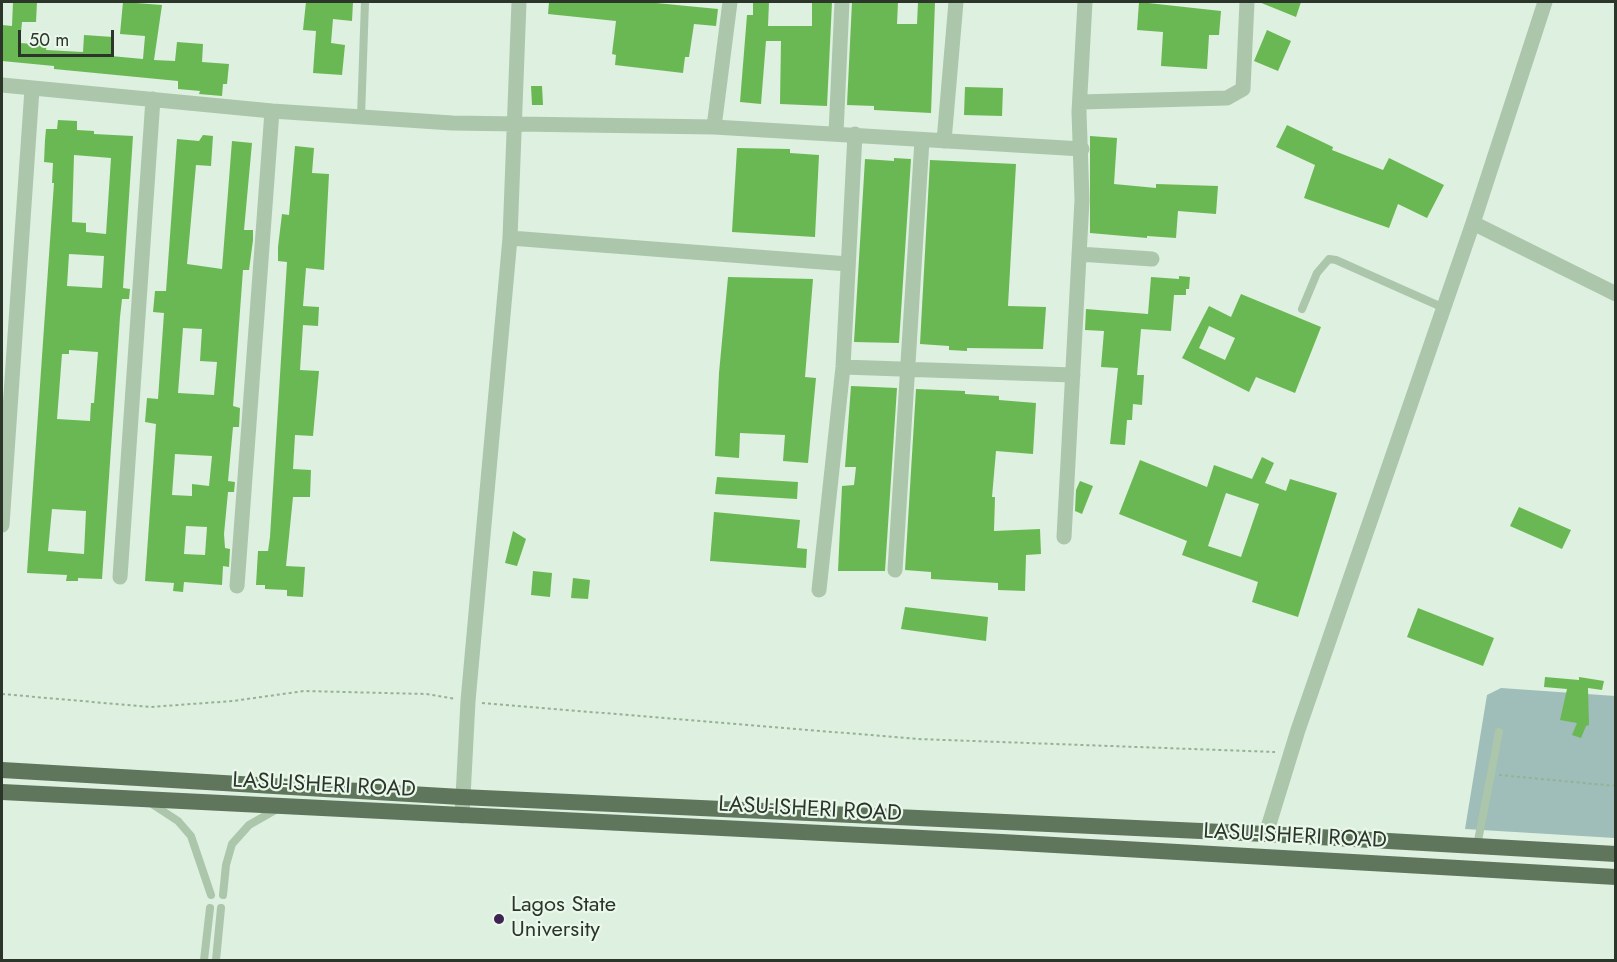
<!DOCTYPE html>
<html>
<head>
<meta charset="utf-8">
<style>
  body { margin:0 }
  #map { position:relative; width:1617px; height:962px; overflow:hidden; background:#def0df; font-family:Jost,sans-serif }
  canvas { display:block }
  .frame { position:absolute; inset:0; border:3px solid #2b3529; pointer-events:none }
  .scale { position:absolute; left:18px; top:30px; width:96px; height:27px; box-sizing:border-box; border:3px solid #2b3529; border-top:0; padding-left:8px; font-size:18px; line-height:21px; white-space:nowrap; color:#2b3529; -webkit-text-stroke:4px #eaf8eb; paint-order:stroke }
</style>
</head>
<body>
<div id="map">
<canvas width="1617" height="962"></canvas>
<div class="frame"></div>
<div class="scale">50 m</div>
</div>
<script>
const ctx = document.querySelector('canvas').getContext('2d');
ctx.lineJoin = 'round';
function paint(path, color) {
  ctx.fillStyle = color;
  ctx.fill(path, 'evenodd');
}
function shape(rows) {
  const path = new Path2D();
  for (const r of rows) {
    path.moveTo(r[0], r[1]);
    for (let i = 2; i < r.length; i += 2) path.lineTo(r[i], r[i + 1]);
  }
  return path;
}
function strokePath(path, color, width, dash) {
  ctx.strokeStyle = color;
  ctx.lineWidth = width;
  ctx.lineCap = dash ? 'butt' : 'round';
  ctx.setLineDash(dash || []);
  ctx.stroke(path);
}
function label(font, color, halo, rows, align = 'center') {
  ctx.font = font + ' Jost,sans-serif';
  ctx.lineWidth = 4.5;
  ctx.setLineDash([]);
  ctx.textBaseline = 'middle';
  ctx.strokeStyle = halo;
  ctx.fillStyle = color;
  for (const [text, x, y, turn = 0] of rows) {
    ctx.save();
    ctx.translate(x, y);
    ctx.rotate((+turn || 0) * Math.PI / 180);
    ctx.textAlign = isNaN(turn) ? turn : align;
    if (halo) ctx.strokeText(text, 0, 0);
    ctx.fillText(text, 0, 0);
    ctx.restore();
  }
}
paint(shape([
  [1501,688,1615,696,1615,838,1465,829,1487,695]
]), '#9fbdb9');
paint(shape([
  [13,2,37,2,36,22,22,22,20,43,47,45,46,50,83,52,84,35,113,37,111,56,143,59,145,36,120,34,123,2,162,5,154,60,175,61,177,42,203,44,202,62,229,64,227,84,223,84,222,96,199,94,200,91,178,89,178,81,54,69,54,66,2,61,2,25,12,26],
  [306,2,353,2,352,21,333,19,331,43,345,45,342,75,313,73,316,31,303,30],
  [549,2,646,2,718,9,716,26,694,24,689,57,685,57,683,73,615,65,616,55,612,54,616,21,548,14],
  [753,2,769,2,768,26,812,26,812,2,832,2,827,106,780,104,781,41,766,41,761,104,740,102,747,15,753,15],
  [852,2,898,2,897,24,917,24,918,2,935,2,931,113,874,110,874,106,847,105],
  [1139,2,1221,11,1219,35,1209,35,1207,69,1161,66,1163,32,1137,30],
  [1259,2,1301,2,1296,17],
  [1267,30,1291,41,1278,71,1254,61],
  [531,86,542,86,543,105,532,105],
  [965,87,1003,88,1002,116,964,115],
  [58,120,77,121,77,130,94,131,94,134,133,136,123,288,130,289,129,299,122,299,120,317,102,579,78,578,78,581,66,581,67,575,27,573,54,183,52,183,53,163,44,162,45,140,46,129,57,129],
  [74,155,111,158,106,234,86,232,86,223,72,222],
  [69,254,104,256,102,288,67,286],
  [69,350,98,352,94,403,91,403,90,421,57,419,62,354,69,354],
  [52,509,86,511,84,554,48,551],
  [1287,125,1333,147,1332,150,1383,170,1389,158,1444,185,1427,218,1398,204,1389,228,1304,198,1315,165,1276,147],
  [203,135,213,136,211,166,196,165,187,264,222,269,232,141,252,143,244,230,253,230,253,240,249,270,243,270,233,406,240,408,239,427,233,427,228,481,235,482,234,492,228,492,224,534,225,548,230,549,229,567,223,566,222,585,184,582,183,592,173,591,174,583,145,581,156,424,145,422,147,398,158,399,164,313,153,312,155,291,166,291,177,139,199,141],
  [183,328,202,329,200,361,217,362,214,395,178,393],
  [175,454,212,456,209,486,192,484,192,496,172,495],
  [186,526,207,527,205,555,184,554],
  [1090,136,1117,138,1114,184,1156,188,1156,184,1218,186,1216,214,1178,211,1176,238,1147,236,1147,238,1090,233],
  [295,146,314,148,312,173,329,174,324,270,306,268,303,306,319,307,318,326,303,325,300,370,319,371,313,436,295,435,293,469,311,470,310,497,293,497,286,566,305,567,303,597,287,596,287,590,265,589,265,585,256,585,258,551,268,551,270,537,287,262,278,261,278,247,282,214,289,215],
  [737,148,790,149,790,153,819,155,815,237,732,232],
  [894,158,911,159,899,343,854,342,865,159,894,161],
  [930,160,1016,164,1008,306,1046,307,1043,349,967,348,967,351,949,350,949,346,920,344],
  [1179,276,1190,277,1189,289,1186,289,1186,295,1174,295,1171,331,1141,329,1137,375,1144,375,1142,405,1133,404,1132,420,1127,420,1125,445,1110,444,1118,368,1101,367,1104,331,1085,330,1086,309,1148,314,1151,277,1179,279],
  [728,277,813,279,805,377,816,378,808,463,783,461,785,435,740,433,739,458,715,456,719,373],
  [1241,294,1321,327,1295,393,1256,377,1249,392,1182,358,1209,306,1231,317],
  [1209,326,1235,338,1225,360,1199,348],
  [851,386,897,388,885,571,838,571,842,486,854,485,856,467,845,467],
  [916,389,965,391,965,394,999,396,999,400,1036,403,1033,454,996,451,992,497,995,497,994,531,1040,529,1041,554,1026,555,1025,591,998,590,998,583,931,579,931,572,905,570],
  [1262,457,1274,463,1265,483,1286,491,1290,479,1337,493,1298,617,1252,602,1258,582,1182,555,1187,541,1119,514,1140,460,1207,487,1214,465,1252,479],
  [1226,493,1259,504,1241,557,1208,546],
  [717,477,798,482,797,499,715,494],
  [1080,481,1093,486,1082,514,1075,511,1076,490],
  [1519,507,1571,530,1562,549,1510,526],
  [714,512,800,520,797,548,807,549,806,568,710,561],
  [513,531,526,539,517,566,505,563],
  [533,571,552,573,550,597,531,595],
  [573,578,590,580,588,599,571,598],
  [905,607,988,617,986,641,901,629],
  [1418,608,1494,638,1483,666,1407,637],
  [1545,677,1579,680,1579,677,1604,681,1602,690,1588,688,1589,725,1586,726,1581,738,1572,735,1577,723,1560,720,1567,689,1544,687]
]), '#6ab853');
strokePath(shape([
  [2,694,150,707,233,701,304,691,426,694,456,699],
  [482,703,918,739,1275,752],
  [1499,775,1616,786]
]), '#96b295', 2, [3, 3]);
strokePath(shape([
  [361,117,365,2],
  [1302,309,1317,273,1329,259,1336,260,1444,308],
  [152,804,178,821,191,836,211,895],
  [1477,846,1499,732],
  [223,895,226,865,232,844,249,825,277,809],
  [204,960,210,908],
  [216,960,221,908]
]), '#abc6ab', 8);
strokePath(shape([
  [2,85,272,111,452,123,714,127,1082,149],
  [1080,102,1227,98,1243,89,1247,2],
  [714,127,730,2],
  [836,133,842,2],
  [944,141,956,2],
  [1473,223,1616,294],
  [510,238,848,264],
  [1079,254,1152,259],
  [843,367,1073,375],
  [2,525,32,89],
  [1064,537,1082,200,1079,112,1085,2],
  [895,570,922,140],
  [120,577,153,99],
  [237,586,272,111],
  [819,590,843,367,855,134],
  [462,816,468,701,510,238,519,2],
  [1266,834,1298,730,1473,223,1545,2]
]), '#abc6ab', 15);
strokePath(shape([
  [2,770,461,797,1266,834,1616,854],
  [2,792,1002,842,1616,877]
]), '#5f755c', 16);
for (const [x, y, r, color] of [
  [499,919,6,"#3f2352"]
]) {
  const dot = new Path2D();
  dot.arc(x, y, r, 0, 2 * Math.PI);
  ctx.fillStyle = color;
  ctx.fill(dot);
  strokePath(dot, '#eaf8eb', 2);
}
label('22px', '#2b3529', '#eaf8eb', [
  ["LASU-ISHERI ROAD",324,786,3],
  ["LASU-ISHERI ROAD",810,810,3],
  ["LASU-ISHERI ROAD",1295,837,3]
]);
label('22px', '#2b3529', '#eaf8eb', [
  ["Lagos State",511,906],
  ["University",511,931]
], 'left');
</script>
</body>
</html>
